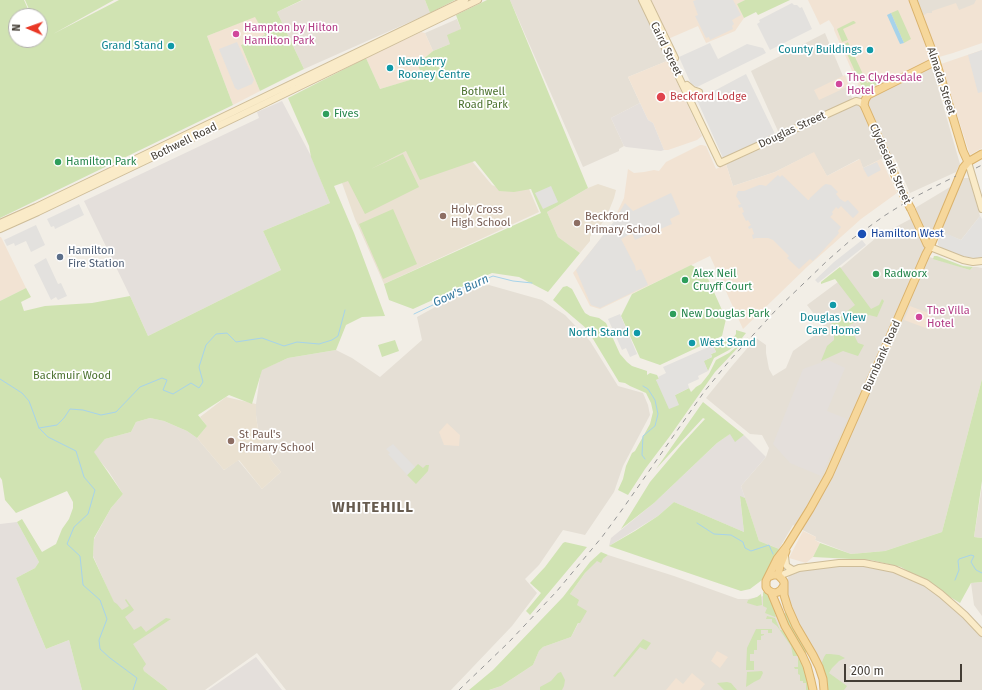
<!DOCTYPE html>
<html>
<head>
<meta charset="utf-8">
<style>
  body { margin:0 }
  #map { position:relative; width:982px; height:690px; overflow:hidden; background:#f2eee6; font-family:"Fira Sans",sans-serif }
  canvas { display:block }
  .north { position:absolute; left:8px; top:8px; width:40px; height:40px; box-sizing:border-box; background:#fff; border:1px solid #b4b2af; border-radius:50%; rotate:272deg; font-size:11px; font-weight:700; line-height:16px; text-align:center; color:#443e36 }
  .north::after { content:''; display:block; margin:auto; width:14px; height:18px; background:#e93826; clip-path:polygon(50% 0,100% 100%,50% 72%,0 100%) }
  .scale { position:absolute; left:844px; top:664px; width:118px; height:18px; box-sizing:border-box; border:2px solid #443e36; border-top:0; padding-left:5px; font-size:12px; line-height:14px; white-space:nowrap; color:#443e36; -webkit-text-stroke:3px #fff; paint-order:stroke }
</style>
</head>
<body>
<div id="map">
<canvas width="982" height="690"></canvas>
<div class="north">N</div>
<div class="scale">200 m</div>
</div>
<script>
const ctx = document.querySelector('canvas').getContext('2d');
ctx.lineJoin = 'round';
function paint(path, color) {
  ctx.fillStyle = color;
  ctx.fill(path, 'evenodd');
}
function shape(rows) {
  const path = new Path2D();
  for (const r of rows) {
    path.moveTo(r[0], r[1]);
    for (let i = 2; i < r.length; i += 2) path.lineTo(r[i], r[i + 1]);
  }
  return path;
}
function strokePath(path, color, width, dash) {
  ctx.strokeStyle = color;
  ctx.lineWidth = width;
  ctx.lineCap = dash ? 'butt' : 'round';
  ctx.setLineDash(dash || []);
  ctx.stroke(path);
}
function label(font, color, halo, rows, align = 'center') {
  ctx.font = font + ' "Fira Sans",sans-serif';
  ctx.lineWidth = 3.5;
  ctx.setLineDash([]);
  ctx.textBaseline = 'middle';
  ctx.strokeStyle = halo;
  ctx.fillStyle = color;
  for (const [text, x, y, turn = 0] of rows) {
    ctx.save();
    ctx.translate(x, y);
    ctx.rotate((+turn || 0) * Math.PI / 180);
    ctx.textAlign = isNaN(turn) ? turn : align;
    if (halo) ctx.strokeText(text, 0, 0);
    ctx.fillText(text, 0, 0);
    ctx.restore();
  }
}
paint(shape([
  [303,0,425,0,430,13,304,69,277,12],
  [510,0,639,0,667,61,628,77,640,103,611,118,624,146,619,149,619,151,583,167],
  [917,0,982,0,940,56],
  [457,19,461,29,450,44,433,51,425,33],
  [825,33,855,105,932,67,960,164,956,172,910,193,894,156,881,159,863,168,859,159,827,176,813,153,775,172,733,186,726,164,782,140,751,71],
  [963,178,969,178,980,216,961,240,933,229,923,255,970,270,973,267,977,267,982,268,982,379,942,532,885,551,851,554,815,540,816,537,793,525,779,549,759,541,741,486,766,457,769,448,762,435,750,434,706,398,732,366,756,338,766,345,766,353,769,369,773,376,786,368,793,351,825,328,807,305,842,279,837,271,877,237,918,215,915,208,950,187,958,190],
  [489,285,542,300,565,315,590,341,618,386,643,393,648,405,650,415,623,466,614,492,585,535,563,530,539,565,525,579,537,593,512,626,451,690,286,690,257,653,205,690,168,690,165,687,144,671,114,603,93,556,94,539,111,508,123,494,109,472,93,452,105,439,131,432,136,422,150,418,164,421,187,431,197,438,224,470,238,460,262,489,281,472,271,460,264,444,258,430,256,415,256,404,261,370,288,358,336,350,352,358,380,377,422,340,417,317,470,288],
  [982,486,982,538,974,537],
  [608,555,674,576,738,599,748,599,769,595,797,650,811,690,489,690,501,686,533,665,539,651,543,647,571,637,579,622,577,605,570,594,585,573,597,560,603,559],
  [824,564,880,566,926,583,982,633,982,690,824,690,816,658,791,617,784,591,787,579,791,574,799,568],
  [982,582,982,616,974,605,971,583]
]), '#e5dfd5');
paint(shape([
  [651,0,745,0,737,4,744,18,735,31,706,43,698,26,668,39],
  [808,0,909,0,930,56,930,61,928,63,866,92,863,92,860,89,841,46,834,30,834,28,829,20,820,25],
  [976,0,982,0,982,43,953,53,939,57,937,56,924,17,924,15,927,13,932,13,932,11,956,3,959,10,974,4],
  [255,16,265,35,241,45,260,91,233,105,207,36],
  [421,32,425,33,433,51,417,64,424,76,380,89,366,58],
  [982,50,982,148,970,155,941,64],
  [667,61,702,136,697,140,668,150,664,150,653,123,648,120,628,77],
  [845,75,849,86,819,100,814,90],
  [700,145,702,145,706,146,716,169,726,164,733,186,775,172,814,152,827,176,860,159,863,168,881,159,897,193,861,219,832,245,808,266,743,329,710,256,600,309,590,306,573,273,615,221,614,219,624,198,628,169,634,173,644,172,654,170,659,171,666,162],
  [0,237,1,237,26,288,0,301],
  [910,306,931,314,931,330,904,320],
  [447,423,460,435,459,446,444,445,439,432],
  [803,531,816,537,815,540,820,543,813,557,806,563,789,558],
  [717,651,728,657,720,668,711,661],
  [692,673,705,684,700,690,666,690,676,678,683,684]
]), '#f2e3d3');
paint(shape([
  [282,101,311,156,330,203,263,231,281,270,148,336,130,296,84,201,259,118,257,112],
  [640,103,648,120,653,123,664,150,661,151,626,147,624,146,611,118],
  [828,360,845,368,827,411,847,419,821,476,790,463,773,444,803,369],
  [731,433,735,441,744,435,766,457,741,486,745,498,740,497,744,532,674,502,658,516,609,546,611,538,654,503,717,443],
  [17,522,39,562,35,568,16,578,46,649,69,640,82,690,0,690,0,524],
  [256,657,282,690,208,690]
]), '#e4dfdb');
paint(shape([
  [406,151,471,160,492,185,502,189,529,189,539,212,384,284,355,219,342,183],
  [598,184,616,190,614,198,606,218,599,227,595,232,593,231,590,237,590,241,580,253,558,237,547,212,588,188],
  [226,397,256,404,256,415,258,430,264,444,271,460,281,472,262,489,239,460,224,470,197,438,207,426,200,417]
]), '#eae1d1');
paint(shape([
  [0,0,24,0,31,16,16,16,16,40,40,40,40,37,42,39,40,35,40,16,32,16,25,0,114,0,53,34,119,0,302,0,277,12,304,69,260,91,241,45,265,35,255,17,207,36,233,105,0,218],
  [425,0,455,0,430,13],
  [487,0,510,0,588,188,547,212,558,237,580,253,548,292,519,277,492,273,413,309,389,300,384,284,541,213,531,189,514,192,499,191,475,161,420,180,406,151,371,169,403,154,419,187,365,214,348,181,334,186,354,233,385,316,362,317,346,325,336,350,288,358,262,370,252,404,229,395,198,415,207,426,197,438,187,431,164,421,150,418,136,422,131,432,105,439,94,452,123,494,111,508,94,538,93,557,114,602,117,604,122,610,129,606,125,600,126,599,134,610,125,617,134,630,141,626,146,632,166,618,171,619,133,644,146,664,143,668,144,671,165,687,168,690,82,690,69,640,46,649,16,578,35,568,39,562,17,522,22,519,42,552,56,544,62,529,69,519,73,508,73,502,67,491,16,513,5,500,2,480,0,477,0,301,26,288,31,297,21,302,24,311,45,306,92,303,130,296,148,336,281,270,263,231,330,203,311,157,309,146,288,98,366,58,380,89,423,76,417,64,433,51,450,44,447,35,461,29,456,15],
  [745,0,790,0,758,15,756,12,744,18,737,4],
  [898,10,911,39,904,43,891,13],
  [853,21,854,21,856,23,843,29,848,40,842,42,837,29],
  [848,42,867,83,877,78,880,83,866,90,863,89,843,45],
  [393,209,417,264,383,279,359,224],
  [934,256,937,256,963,266,973,267,970,270,933,259],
  [691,265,705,272,726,319,722,336,660,365,640,358,621,316,632,294],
  [840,267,871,309,879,305,882,299,884,301,877,317,869,315,849,325,858,343,864,345,858,356,843,351,821,361,827,346,834,340,834,329,830,325,855,305,835,279,821,284,821,282],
  [567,286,572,289,582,308,585,313,590,316,599,318,606,323,620,354,627,362,632,366,647,371,647,375,650,373,657,375,659,379,656,380,675,395,689,388,691,392,696,387,701,384,709,374,716,360,729,353,748,337,715,372,670,436,645,469,628,495,618,490,623,479,626,466,632,453,635,451,650,424,653,412,651,403,646,393,630,386,625,383,619,382,587,329,553,300,563,287],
  [736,330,746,333,738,343,729,350,714,358,708,371,703,361,712,357,711,354,716,352,713,345,721,342,731,341,736,334],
  [395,340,399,351,382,357,378,345],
  [982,379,982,481,974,537,982,538,982,582,971,583,960,603,901,567,871,560,813,557,820,543,851,554,885,551,942,532],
  [703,402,744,435,735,442,730,434,717,443,654,503,621,529,650,482,682,444,705,419,703,418,656,469],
  [418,464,423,468,426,465,429,465,428,471,416,484,407,475],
  [740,496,745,498,759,541,779,549,762,580,750,589,741,591,609,546,635,531,658,516,674,502,744,532],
  [565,542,587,547,530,615,526,611,541,593,530,583,545,567,563,543],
  [601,552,608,555,603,559,601,563,597,561,585,573,570,594,579,600,577,605,587,611,580,623,578,623,571,637,543,647,539,651,533,665,501,686,489,690,469,690,493,670,563,597,590,562],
  [763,592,768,593,776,613,775,614,776,616,775,617,765,613,767,608,763,606],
  [761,594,762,605,757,606,747,603,748,600,757,597],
  [787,612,808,651,805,653,804,652,782,615],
  [767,616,775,618,780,630,782,630,789,638,805,667,810,690,806,690,806,683,803,683,803,681,800,681,800,675,798,674,798,669,795,669,794,667,798,667,798,656,793,656,791,646,777,626,772,622,772,619,766,619],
  [756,629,772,629,772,633,768,633,768,630,761,630,761,634,764,634,764,635,761,636,761,640,757,640,757,650,754,650,754,654,750,654,750,661,754,661,754,670,746,670,747,648],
  [643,639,651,643,646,650,640,647,615,677,613,676],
  [826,654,830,654,839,655,845,658,839,661,832,668,829,673,847,686,844,690,827,690,826,678,822,662,824,657],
  [762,671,763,673,760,679,754,682,746,687,747,672],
  [561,672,565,680,564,686,562,690,540,690,540,687,551,681,558,673],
  [727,682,731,683,737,690,724,690,717,683]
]), '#d0e3b2');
paint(shape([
  [696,0,733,0,741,15,732,20,734,24,732,26,733,29,710,40,709,37,706,38,695,16,698,15,694,4,693,1],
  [792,3,794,5,797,5,800,8,802,7,812,29,770,50,757,24,760,22,759,20],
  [237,42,254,80,252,84,238,90,235,88,219,49],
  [710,43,718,59,747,44,763,48,766,53,697,87,691,84,679,57],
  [982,50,982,92,978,93,968,55],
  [746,74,775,134,723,158,697,100],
  [877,162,881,170,868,177,863,168],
  [778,175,780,177,782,175,808,200,809,200,810,198,824,185,826,184,831,185,838,192,836,194,840,199,845,202,848,200,859,212,853,218,841,206,838,209,836,207,832,212,833,214,830,217,841,227,838,231,839,233,813,261,810,259,799,269,787,258,789,256,773,240,768,238,756,238,753,239,752,235,754,234,752,228,749,229,748,227,751,225,748,220,746,221,742,213,744,212,742,207,739,208,738,205,741,204,736,196,738,191,744,191,759,185,762,185,766,186],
  [551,186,558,202,543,209,535,193],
  [671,193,680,214,670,219,672,224,635,240,632,233,621,239,635,266,636,271,641,269,648,285,600,308,591,305,576,270,615,220,625,203,633,211],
  [79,204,84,215,55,229,54,226,51,227,47,219],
  [980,216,982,219,982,257,975,258,961,256,942,248,938,245,938,241,941,231,961,240],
  [36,225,45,245,31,252,26,241,15,246,14,243,7,246,4,240],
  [862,240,866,245,818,283,815,280,834,262],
  [46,258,58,284,61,283,67,296,58,300,56,297,51,300,34,265],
  [620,314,637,354,630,357,626,348,622,350,608,319],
  [713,345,716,352,711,354,712,357,704,361,708,371,698,376,699,379,688,384,689,388,675,395,679,405,669,409,656,380,659,379,658,377,666,373,663,367],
  [393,444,415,467,407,475,388,454,390,453,386,449]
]), '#e3e1de');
paint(shape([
  [891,13,904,43,900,44,887,15]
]), '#a7d3ea');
strokePath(shape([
  [414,314,437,303,452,293,473,283,481,281,493,276,513,281,532,283],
  [0,379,22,393,29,401,39,428,48,437,76,451,84,477,95,490,88,514,74,527,67,544,80,556,83,585,100,600,107,619,99,640,100,649,110,658,137,678,133,690],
  [643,386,648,389,655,400,658,414,655,426,643,436,642,455,645,459],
  [39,428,57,425,64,418,70,409,83,410,101,415,116,412,140,387,162,378,167,380,163,390,173,394,191,383,199,388,203,382,199,367,206,345,216,334,227,333,236,342,262,338,284,346,297,342,319,344,332,340,338,336,345,310],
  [697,523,714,534,731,535,743,542,745,548,751,551,769,545,773,554],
  [955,580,959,570,958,561,959,559,971,555,974,556,971,562,974,567,976,570,982,573]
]), '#a7d3ea', 1);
const secondary = shape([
  [642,0,720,163,856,101,860,102,864,105],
  [647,0,675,58],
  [687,85,693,90,699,92],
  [968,162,982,209],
  [0,223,36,207,465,0],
  [0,229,38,212,241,115,478,0],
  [930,247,963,260,973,262,982,261],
  [785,556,786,565,788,567,793,570],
  [779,576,799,568,839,563,864,563,894,569,926,583,941,594,965,615,982,633]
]);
const primary = shape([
  [913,0,936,61,963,151,968,162],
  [905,198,864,105,865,100,868,95,936,61],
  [911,209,927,244,930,247],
  [778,575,780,566,786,551],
  [768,577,777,559,787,546,810,509,829,475,882,355,926,254,930,247,963,168,968,162,982,154],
  [783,587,781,590,778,592,775,593,771,592,768,590,766,587,766,581,768,577,773,575,778,575,782,579,784,582,784,595,788,608,796,626,813,655,819,667,823,679,824,690],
  [771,592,785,626,802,655,807,666,811,681,813,690]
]);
strokePath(secondary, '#cebd99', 8);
strokePath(primary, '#dab26c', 9);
strokePath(secondary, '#faebc8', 6);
strokePath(primary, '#f6d79b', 7);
strokePath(shape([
  [976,168,982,165],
  [459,690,509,642,557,591,602,537,624,507,704,392,730,360,776,310,828,260,852,239,884,216,911,199,932,188,956,176]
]), '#959595', 1, [5, 5]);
const primaryBridge = shape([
  [905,198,911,209]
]);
strokePath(primaryBridge, '#dab26c', 9, []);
strokePath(primaryBridge, '#f6d79b', 7);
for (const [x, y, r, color] of [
  [236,34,4,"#d1479c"],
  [171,46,4,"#0f9aa8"],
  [870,50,4,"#0f9aa8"],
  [390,68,4,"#0f9aa8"],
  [839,84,4,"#d1479c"],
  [661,97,5,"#e0444e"],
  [326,114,4,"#2e9e5b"],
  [58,162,4,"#2e9e5b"],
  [443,216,4,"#8d6e63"],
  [577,223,4,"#8d6e63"],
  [862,234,5,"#1a4fb4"],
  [60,257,4,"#5c6f8a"],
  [876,274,4,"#2e9e5b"],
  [685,280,4,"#2e9e5b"],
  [833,305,4,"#0f9aa8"],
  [673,314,4,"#2e9e5b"],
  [919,317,4,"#d1479c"],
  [637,333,4,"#0f9aa8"],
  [692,343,4,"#0f9aa8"],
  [231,441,4,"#8d6e63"]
]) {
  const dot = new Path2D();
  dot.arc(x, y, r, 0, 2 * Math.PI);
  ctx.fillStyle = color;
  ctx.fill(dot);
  strokePath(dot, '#fff', 1.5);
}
label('11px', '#b23c85', '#fff', [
  ["Hampton by Hilton",244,28],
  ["Hamilton Park",244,41],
  ["The Clydesdale",847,78],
  ["Hotel",847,91],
  ["The Villa",927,311],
  ["Hotel",927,324]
], 'left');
label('11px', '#0d838f', '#fff', [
  ["Grand Stand",163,46],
  ["County Buildings",862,50],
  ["Newberry",398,62,"left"],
  ["Rooney Centre",398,75,"left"],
  ["Douglas View",833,318,"center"],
  ["Care Home",833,331,"center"],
  ["North Stand",629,333],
  ["West Stand",700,343,"left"]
], 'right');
label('11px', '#443e36', '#fff', [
  ["Caird Street",666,49,64],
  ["Almada Street",941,81,72],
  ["Douglas Street",792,130,-25],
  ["Bothwell Road",184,142,-26],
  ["Clydesdale Street",890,164,66],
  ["Burnbank Road",882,356,-66]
]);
label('11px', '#4b712e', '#fff', [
  ["Bothwell",483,92],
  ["Road Park",483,105],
  ["Backmuir Wood",72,376]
]);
label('11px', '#be3a42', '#fff', [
  ["Beckford Lodge",670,97]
], 'left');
label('11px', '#27864d', '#fff', [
  ["Fives",334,114],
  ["Hamilton Park",66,162],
  ["Alex Neil",693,274],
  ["Cruyff Court",693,287],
  ["Radworx",884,274],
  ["New Douglas Park",681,314]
], 'left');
label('11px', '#785e54', '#fff', [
  ["Holy Cross",451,210],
  ["High School",451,223],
  ["Beckford",585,217],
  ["Primary School",585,230],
  ["St Paul's",239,435],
  ["Primary School",239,448]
], 'left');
label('11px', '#164399', '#fff', [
  ["Hamilton West",871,234]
], 'left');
label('11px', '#4e5e75', '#fff', [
  ["Hamilton",68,251],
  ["Fire Station",68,264]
], 'left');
label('italic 12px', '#367aa0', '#fff', [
  ["Gow's Burn",461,291,-25]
]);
ctx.letterSpacing = '1px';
label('bold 15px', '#665b4e', '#fff', [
  ["WHITEHILL",373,508]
]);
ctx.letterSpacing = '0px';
</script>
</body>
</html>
